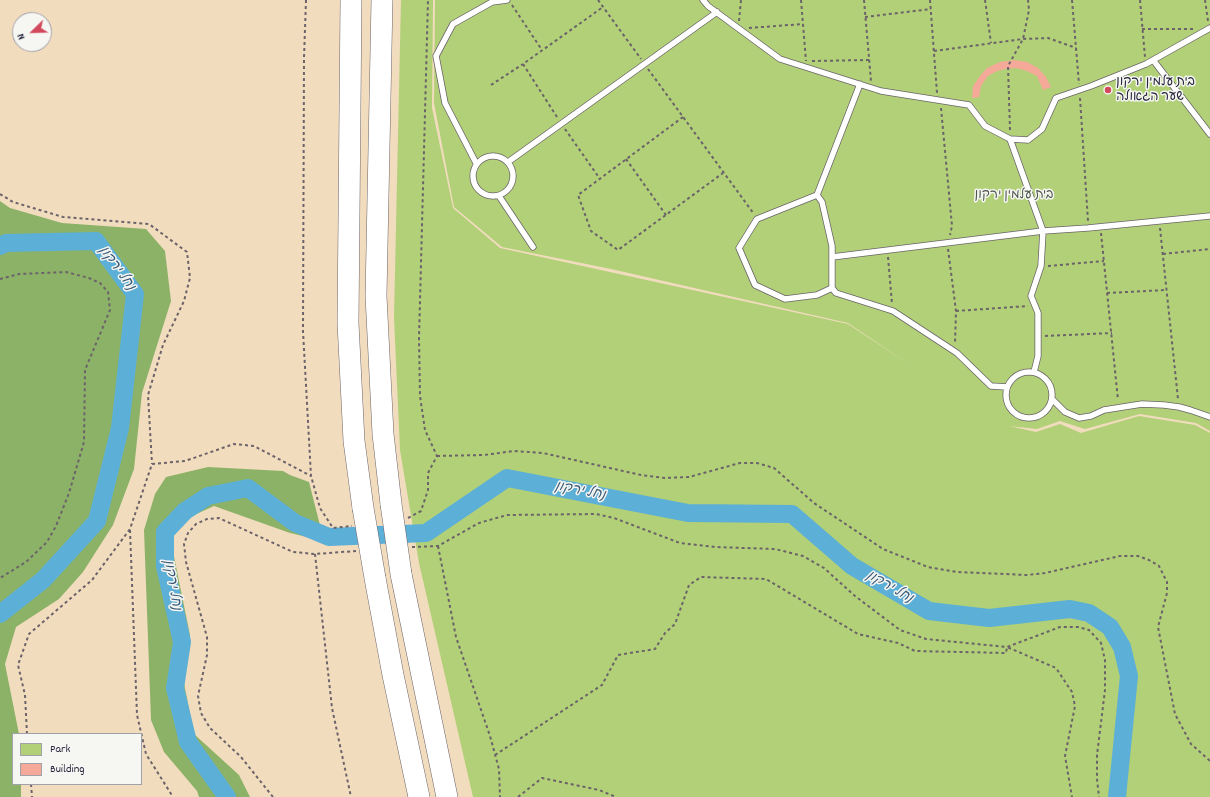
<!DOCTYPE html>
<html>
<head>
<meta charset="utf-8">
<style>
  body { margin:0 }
  #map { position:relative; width:1210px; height:797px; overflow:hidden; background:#f2dcbe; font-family:Dekko,sans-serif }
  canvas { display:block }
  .legend { position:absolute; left:12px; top:733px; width:130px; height:52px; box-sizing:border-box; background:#f6f6f2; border:1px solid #a1a1a9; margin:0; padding:5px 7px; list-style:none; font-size:12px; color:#22223b }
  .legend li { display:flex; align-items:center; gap:8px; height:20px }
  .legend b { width:20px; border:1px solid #a1a1a9 }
  .north { position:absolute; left:12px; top:12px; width:40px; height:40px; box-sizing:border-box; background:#f6f6f2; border:1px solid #a1a1a9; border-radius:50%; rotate:247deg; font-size:11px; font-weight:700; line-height:16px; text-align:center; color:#22223b }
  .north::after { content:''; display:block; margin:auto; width:14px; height:18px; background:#d1495b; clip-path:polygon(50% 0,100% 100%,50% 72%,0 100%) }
</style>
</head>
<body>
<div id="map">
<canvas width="1210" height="797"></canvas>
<ul class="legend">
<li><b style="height:11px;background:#b1d077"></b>Park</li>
<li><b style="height:11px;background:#f5a998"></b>Building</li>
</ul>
<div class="north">N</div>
</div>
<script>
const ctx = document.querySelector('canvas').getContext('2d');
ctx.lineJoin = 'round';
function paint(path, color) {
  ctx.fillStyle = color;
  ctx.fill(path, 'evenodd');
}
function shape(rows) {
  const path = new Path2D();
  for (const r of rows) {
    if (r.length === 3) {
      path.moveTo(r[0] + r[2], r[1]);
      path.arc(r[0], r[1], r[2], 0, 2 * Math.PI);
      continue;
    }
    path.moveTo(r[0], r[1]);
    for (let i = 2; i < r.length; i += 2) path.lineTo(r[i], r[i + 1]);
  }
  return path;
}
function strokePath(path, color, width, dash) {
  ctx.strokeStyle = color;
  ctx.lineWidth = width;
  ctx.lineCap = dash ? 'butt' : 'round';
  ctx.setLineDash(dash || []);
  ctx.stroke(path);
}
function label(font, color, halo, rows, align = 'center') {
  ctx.font = font + ' Dekko,"Playpen Sans Hebrew",sans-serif';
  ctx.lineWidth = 3;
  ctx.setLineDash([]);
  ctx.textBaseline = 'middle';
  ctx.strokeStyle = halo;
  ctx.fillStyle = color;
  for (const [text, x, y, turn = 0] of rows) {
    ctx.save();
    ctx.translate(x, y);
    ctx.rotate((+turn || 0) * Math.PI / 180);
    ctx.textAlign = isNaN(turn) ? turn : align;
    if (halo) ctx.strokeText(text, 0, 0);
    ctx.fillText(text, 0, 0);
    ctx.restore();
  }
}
paint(shape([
  [401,0,433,0,432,108,453,208,500,248,848,324,913,367,848,323,611,269,502,247,454,207,434,103,435,0,1210,0,1210,431,1196,423,1140,414,1085,429,1060,421,1037,429,1009,426,1036,432,1060,424,1081,433,1139,416,1195,425,1210,433,1210,797,473,797,419,563,400,450,394,317]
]), '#b1d077');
paint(shape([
  [0,201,10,208,62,223,146,229,165,251,171,301,142,393,134,469,113,525,83,572,59,599,16,627,5,664,19,734,13,734,13,784,21,784,21,797,0,797],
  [208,467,283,471,290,475,309,482,324,541,290,533,214,506,168,527,190,635,184,683,194,734,239,775,250,797,199,797,197,791,164,752,151,720,144,530,155,494,166,477]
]), '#8cb268');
strokePath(shape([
  [0,246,6,243,96,241,135,294,120,428,97,521,43,580,0,614],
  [227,797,188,742,175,688,182,642,165,566,165,532,185,511,208,496,248,488,295,523,329,537,426,533,507,478,688,513,792,514,852,566,929,611,989,618,1070,609,1089,613,1110,627,1122,647,1129,676,1117,797]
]), '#5cafd7', 18);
paint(shape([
  [1015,60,1027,62,1038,68,1046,77,1051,87,1043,90,1037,76,1027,71,1016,68,1005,69,997,71,988,76,981,86,979,97,972,98,973,86,980,76,987,68,1000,62]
]), '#f5a998');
const lane = shape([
  [703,0,708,6,780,59,881,91,969,105,985,126,1010,139,1028,140,1042,129,1056,98,1091,86,1146,64,1210,28],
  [1153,60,1210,134],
  [1010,139,1043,231,1041,266,1031,296,1038,313,1038,356,1034,372],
  [493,176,20],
  [508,162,717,12],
  [476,163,445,103,436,56,453,24,492,2,507,0],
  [817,195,822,202,832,246,832,288,817,295,785,299,755,285,739,248,757,219,817,195,860,84],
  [499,196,533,247],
  [832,257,1043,231,1088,228,1210,216],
  [832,288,836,293,893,311,957,353,991,386,1007,387],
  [1029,395,23],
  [1052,399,1065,412,1079,418,1091,416,1104,410,1142,404,1164,405,1179,407,1190,410,1210,417]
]);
const highway = shape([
  [351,0,348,323,354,441,363,508],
  [382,0,376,296,383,434,391,504],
  [401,574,447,797],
  [375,578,393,675,419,797]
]);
strokePath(lane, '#6b6369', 7);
strokePath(highway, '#6b6369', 22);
strokePath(shape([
  [306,0,304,58,303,331,311,476,320,508,333,528,352,526],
  [598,0,641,59],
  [801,0,806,61],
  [864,0,871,81],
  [930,0,937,93],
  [985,0,991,43],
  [1072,0,1079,84],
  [1140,0,1145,57],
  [1205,0,1208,21],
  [512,5,542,50],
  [865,17,931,9],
  [739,21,741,0],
  [749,28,803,24],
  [1142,29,1193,29],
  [934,51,1023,39,1048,38,1076,48],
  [812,61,869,60],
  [648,69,754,214],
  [491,85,523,64],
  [1080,98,1088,221],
  [941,108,952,226,950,235],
  [557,117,523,64,603,7],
  [683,117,578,195,591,231,618,250,723,173],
  [565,129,600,179],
  [1010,130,1008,66,1023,39,1029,10,1028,0],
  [626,159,666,215],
  [0,194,13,202,63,217,149,224,187,252,190,278,184,301,163,345,148,395,152,464],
  [1160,228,1178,399],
  [1101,233,1118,400],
  [948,249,956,311,955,344],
  [1163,254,1210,249],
  [888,257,892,304],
  [1048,266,1104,261],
  [0,279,19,274,66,272,89,278,100,283,108,292,110,310,85,370,84,442,69,493,56,526,47,542,26,562,0,578],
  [1107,293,1166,290],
  [956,311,1028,306],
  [1045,336,1112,333],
  [437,456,484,455,514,451,543,453,641,475,665,478,689,477,740,463,757,463,774,468,814,503,883,549,928,567,957,572,1027,575,1045,573,1120,556,1138,556,1149,560,1159,566,1167,582,1167,593,1158,627,1175,714,1191,744,1210,761],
  [408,518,421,511,428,490,428,473,437,456,425,430,420,396,419,338,428,0],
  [130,530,137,715,146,754,173,797],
  [438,546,456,637,490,736,499,769,500,797],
  [412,547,438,546,479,523,507,515,596,514,614,518,680,543,715,547,775,549,803,556,824,568,855,596,900,630,926,639,1007,647,1060,627,1078,627,1089,630,1101,643,1105,660,1105,690,1097,755,1097,779,1099,797],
  [315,554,332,708,351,797],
  [27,734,25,695,18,665,29,634,92,580,130,529,152,464,185,461,234,444,254,446,311,476],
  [495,755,602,685,618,655,655,649,665,633,675,624,689,585,701,577,766,579,858,634,898,643,915,651,1006,653,1007,647,1056,668,1072,692,1075,706,1065,756,1072,797],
  [31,784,32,797],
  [273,797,241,757,210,728,201,713,198,696,207,655,207,637,186,562,184,544,188,533,196,524,207,519,219,518,293,552,315,554,356,551],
  [518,797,542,778,599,790,616,797]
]), '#6b6369', 2, [3, 3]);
strokePath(lane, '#fff', 5.5);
strokePath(highway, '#fff', 21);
const highwayBridge = shape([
  [391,504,401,574],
  [363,508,375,578]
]);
strokePath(highwayBridge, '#6b6369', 22, []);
strokePath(highwayBridge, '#fff', 21);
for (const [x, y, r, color] of [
  [1108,90,4,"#d1495b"]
]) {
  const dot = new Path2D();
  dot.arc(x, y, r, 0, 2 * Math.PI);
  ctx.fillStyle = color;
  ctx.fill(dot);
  strokePath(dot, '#f6f6f2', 1.5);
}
label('13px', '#22223b', '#f6f6f2', [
  ["בית עלמין ירקון",1116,83],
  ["שער הגאולה",1116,98]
], 'left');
label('13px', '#4d564d', '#f6f6f2', [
  ["בית עלמין ירקון",1014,196]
]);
label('italic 14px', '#395a79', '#f6f6f2', [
  ["נחל ירקון",116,269,54],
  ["נחל ירקון",580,492,11],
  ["נחל ירקון",171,585,80],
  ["נחל ירקון",889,588,30]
]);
</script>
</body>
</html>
